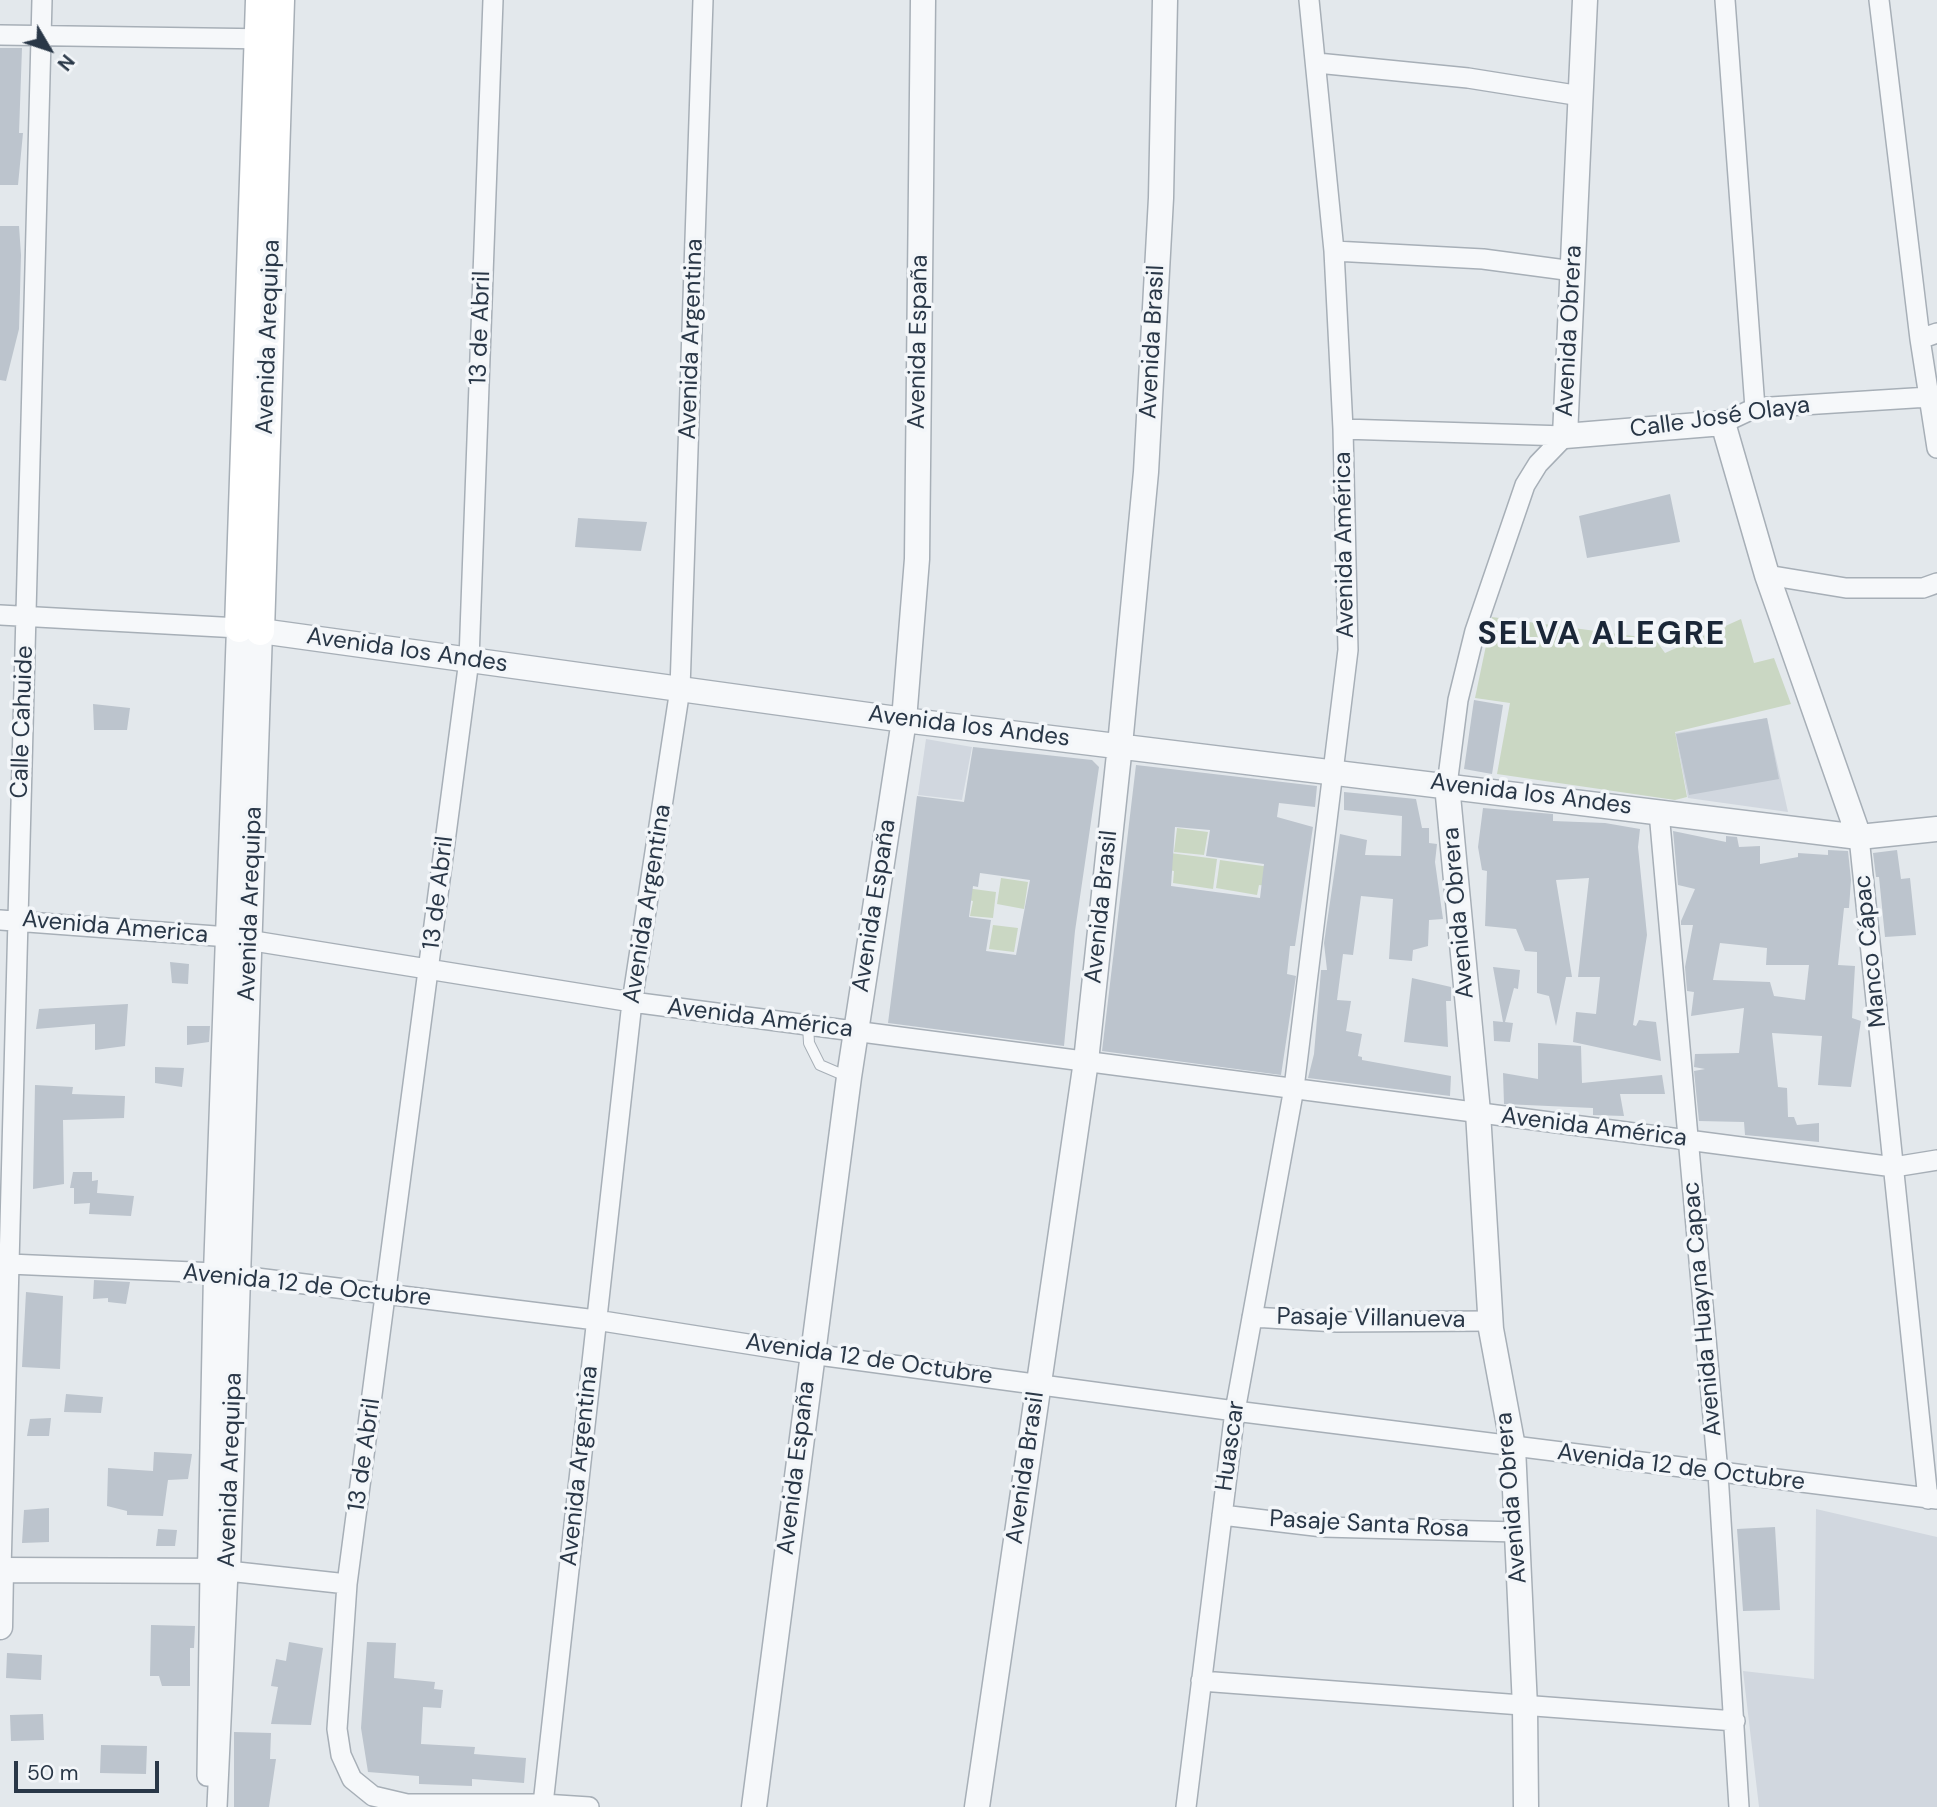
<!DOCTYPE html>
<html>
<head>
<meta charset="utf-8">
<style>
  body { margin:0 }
  #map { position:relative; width:1937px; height:1807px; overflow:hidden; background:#e3e8ec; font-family:"DM Sans",sans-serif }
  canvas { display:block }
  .north { position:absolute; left:14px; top:14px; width:70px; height:70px; -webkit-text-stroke:5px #f3f6f9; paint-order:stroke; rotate:129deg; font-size:19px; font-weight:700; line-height:28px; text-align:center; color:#293747 }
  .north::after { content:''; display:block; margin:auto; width:24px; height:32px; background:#293747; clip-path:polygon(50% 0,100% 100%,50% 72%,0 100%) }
  .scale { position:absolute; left:14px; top:1761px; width:145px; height:32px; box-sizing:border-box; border:4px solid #293747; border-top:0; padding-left:9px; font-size:21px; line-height:24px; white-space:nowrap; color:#293747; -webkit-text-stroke:5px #f3f6f9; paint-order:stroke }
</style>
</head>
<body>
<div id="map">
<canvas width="1937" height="1807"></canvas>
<div class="north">N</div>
<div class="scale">50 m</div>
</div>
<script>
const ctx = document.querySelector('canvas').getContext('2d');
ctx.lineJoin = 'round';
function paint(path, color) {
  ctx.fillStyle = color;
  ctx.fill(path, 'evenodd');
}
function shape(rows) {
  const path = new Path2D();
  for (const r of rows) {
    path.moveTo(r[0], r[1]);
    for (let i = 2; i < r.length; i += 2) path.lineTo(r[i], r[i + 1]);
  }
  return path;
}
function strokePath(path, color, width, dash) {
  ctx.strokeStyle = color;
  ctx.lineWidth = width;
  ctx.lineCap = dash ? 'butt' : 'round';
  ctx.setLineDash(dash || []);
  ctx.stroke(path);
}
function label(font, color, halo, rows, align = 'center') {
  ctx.font = font + ' "DM Sans",sans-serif';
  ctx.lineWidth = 7;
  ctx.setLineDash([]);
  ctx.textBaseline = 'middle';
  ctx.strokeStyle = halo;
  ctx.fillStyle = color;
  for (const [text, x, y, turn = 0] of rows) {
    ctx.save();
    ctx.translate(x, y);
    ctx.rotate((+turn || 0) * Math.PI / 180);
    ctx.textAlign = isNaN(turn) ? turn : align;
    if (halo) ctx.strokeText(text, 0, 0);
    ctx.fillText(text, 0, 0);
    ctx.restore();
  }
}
paint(shape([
  [1767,718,1788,812,1688,798,1675,733],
  [926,739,972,747,962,800,918,795],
  [1816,1509,1937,1537,1937,1807,1759,1807,1743,1671,1814,1679]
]), '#d1d7df');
paint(shape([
  [1492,617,1655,639,1665,653,1741,619,1754,663,1774,658,1791,704,1675,732,1687,797,1675,800,1497,774,1510,703,1475,698],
  [1177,828,1208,832,1204,855,1174,852],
  [1170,853,1217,859,1213,889,1173,883,1174,871,1168,870],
  [1220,860,1270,867,1268,886,1259,885,1257,895,1216,888],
  [1001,878,1028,882,1024,909,997,904],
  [966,888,996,892,993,918,970,916,973,901,964,899],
  [993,925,1018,928,1014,952,989,949]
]), '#cad7c3');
paint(shape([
  [0,48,22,48,19,133,23,133,18,185,0,185],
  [0,226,19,226,21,255,19,329,6,381,0,380],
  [1670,494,1680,542,1587,558,1579,516],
  [578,518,647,522,641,551,575,547],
  [1474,700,1503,705,1492,774,1464,769],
  [93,704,130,708,127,730,94,730],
  [1767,718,1779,779,1689,795,1676,734],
  [973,747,1092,760,1099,767,1075,931,1064,1046,888,1023,917,796,964,802],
  [980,873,1030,880,1016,955,986,951,991,920,969,917,973,886,978,887],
  [1136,765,1317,786,1315,807,1279,803,1277,817,1313,827,1295,946,1290,946,1287,974,1296,976,1281,1075,1102,1051],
  [1175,827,1210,830,1206,856,1264,864,1260,898,1171,886],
  [1344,792,1416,799,1422,828,1429,828,1429,843,1437,844,1435,862,1443,919,1429,920,1428,946,1413,950,1412,961,1389,959,1393,899,1361,896,1353,955,1343,954,1337,1000,1351,1001,1346,1031,1362,1034,1358,1056,1362,1057,1362,1060,1451,1076,1450,1096,1308,1078,1314,1054,1321,970,1327,970,1324,943,1340,834,1367,840,1365,855,1401,856,1402,816,1344,810],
  [1483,808,1553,814,1553,821,1605,823,1640,829,1638,847,1647,935,1633,1025,1636,1026,1639,1020,1656,1022,1661,1061,1573,1042,1576,1012,1596,1014,1600,977,1578,977,1589,878,1556,880,1572,977,1566,977,1556,1026,1549,996,1537,993,1537,952,1525,951,1516,929,1485,926,1487,871,1482,870,1478,847],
  [1673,831,1726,842,1726,836,1737,837,1739,847,1760,846,1760,864,1798,857,1798,853,1828,855,1828,850,1848,851,1851,880,1849,908,1844,908,1838,965,1855,966,1852,1018,1861,1021,1851,1087,1818,1085,1822,1036,1772,1033,1778,1087,1787,1088,1788,1117,1794,1117,1797,1125,1819,1123,1819,1142,1745,1135,1744,1122,1699,1121,1694,1071,1705,1069,1694,1067,1695,1054,1739,1053,1744,1008,1691,1016,1694,992,1687,991,1685,967,1693,925,1681,925,1681,921,1695,889,1678,885],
  [1720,943,1767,948,1766,965,1809,965,1805,1000,1774,996,1770,982,1713,980],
  [1897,850,1901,879,1910,878,1916,935,1885,937,1879,877,1876,877,1873,853],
  [170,962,189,964,188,984,172,983],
  [1493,967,1520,970,1518,989,1514,988,1505,1022,1513,1023,1510,1042,1494,1041,1493,1021,1503,1022],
  [1412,978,1451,987,1451,1001,1446,1001,1448,1047,1404,1042],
  [128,1004,125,1046,95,1050,95,1024,36,1029,39,1009],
  [187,1026,210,1026,209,1042,187,1045],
  [1538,1043,1581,1046,1582,1083,1662,1075,1665,1094,1620,1094,1624,1116,1593,1115,1593,1108,1504,1104,1503,1073,1538,1079],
  [155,1067,184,1068,182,1087,155,1083],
  [35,1085,73,1087,72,1094,125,1096,124,1118,63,1120,64,1184,33,1189],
  [73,1172,92,1172,92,1181,98,1180,97,1193,134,1196,131,1216,89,1214,90,1203,74,1204,74,1188,70,1188],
  [94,1280,130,1282,126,1304,108,1302,108,1298,93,1299],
  [26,1292,63,1296,60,1369,22,1367],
  [66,1394,103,1397,101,1413,64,1412],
  [51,1418,49,1436,27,1436,30,1419],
  [154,1452,192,1454,188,1479,168,1480,163,1516,127,1515,127,1511,107,1506,108,1468,153,1471],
  [49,1508,49,1542,22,1543,24,1510],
  [1775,1527,1780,1610,1743,1611,1737,1529],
  [158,1529,177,1530,175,1546,156,1546],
  [151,1625,195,1626,194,1648,190,1648,190,1686,162,1686,159,1676,150,1676],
  [289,1642,323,1648,311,1725,271,1724,278,1687,271,1686,276,1659,286,1661],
  [367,1642,396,1643,394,1678,435,1682,434,1689,443,1690,441,1708,423,1707,421,1744,475,1747,474,1754,526,1758,524,1783,472,1779,472,1786,419,1784,419,1776,368,1772,361,1728],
  [7,1653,42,1655,41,1680,6,1678],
  [43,1714,44,1740,11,1741,10,1715],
  [234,1732,271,1733,270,1759,276,1759,269,1807,234,1807],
  [101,1745,147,1746,146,1774,100,1773]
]), '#bcc4cd');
const service = shape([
  [808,1025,809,1043,820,1065,848,1077]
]);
const minor = shape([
  [493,0,469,660,347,1584,337,1729,341,1755,352,1779,373,1796,407,1804,543,1804,589,1807],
  [1725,0,1755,408],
  [1879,0,1920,339,1937,448],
  [0,35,271,39],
  [1317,63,1468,78,1581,96],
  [1334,251,1483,259,1573,271],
  [1920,339,1937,333],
  [1723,423,1755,408,1929,397],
  [1343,429,1565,436],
  [1767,575,1846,588,1923,588,1937,583],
  [0,615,239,628],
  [1447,785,1458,700,1475,631,1525,485,1538,464,1565,436],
  [1659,812,1718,1473,1739,1807],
  [1859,837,1928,1499],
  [0,920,229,937,632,1002,1894,1167,1937,1160],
  [9,1264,216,1273,596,1320,811,1354,1235,1411,1937,1499],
  [1252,1317,1337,1322,1490,1321],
  [1222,1515,1323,1527,1517,1532],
  [1,1570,42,0],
  [1201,1681,1735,1721],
  [207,1776,210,1571],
  [543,1804,632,1002,680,689,703,0],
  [217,1807,228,1571,347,1584],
  [1186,1807,1235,1411,1294,1088,1348,650,1343,429,1334,251,1309,0]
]);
const tertiary = shape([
  [1585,0,1565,436,1723,423,1767,575,1859,837],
  [1447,785,1478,1112,1491,1329,1513,1447,1525,1707,1526,1807],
  [210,1571,216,1273,239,628,904,720,1859,837,1937,829],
  [0,1627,1,1570,228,1571,260,631],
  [754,1807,849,1077,904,720,917,559,923,0],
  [977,1807,1086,1061,1120,745,1146,472,1161,198,1165,0]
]);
const secondary = shape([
  [239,628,260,0],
  [260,631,280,0]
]);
strokePath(service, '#a7afb7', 12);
strokePath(minor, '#a7afb7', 22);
strokePath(tertiary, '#a7afb7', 27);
strokePath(secondary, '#a7afb7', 31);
strokePath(service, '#f6f8fa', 10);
strokePath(minor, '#f6f8fa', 19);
strokePath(tertiary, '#f6f8fa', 24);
strokePath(secondary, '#fff', 28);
label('24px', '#293747', '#f3f6f9', [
  ["13 de Abril",481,328,-88],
  ["Avenida Obrera",1570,331,-87],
  ["Avenida Arequipa",269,337,-88],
  ["Avenida Argentina",692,339,-88],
  ["Avenida España",919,342,-89],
  ["Avenida Brasil",1153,342,-87],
  ["Calle José Olaya",1720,418,-8],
  ["Avenida América",1345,545,-91],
  ["Avenida los Andes",407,651,8],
  ["Calle Cahuide",23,722,-88],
  ["Avenida los Andes",969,727,7],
  ["Avenida los Andes",1531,795,7],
  ["13 de Abril",439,893,-83],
  ["Avenida Arequipa",251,904,-88],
  ["Avenida Argentina",648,904,-81],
  ["Avenida España",875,906,-81],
  ["Avenida Brasil",1102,907,-84],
  ["Avenida Obrera",1459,913,-95],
  ["Avenida America",115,928,5],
  ["Manco Cápac",1871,951,-96],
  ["Avenida América",760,1019,7],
  ["Avenida América",1594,1128,7],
  ["Avenida 12 de Octubre",307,1286,6],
  ["Avenida Huayna Capac",1703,1309,-95],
  ["Pasaje Villanueva",1371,1319,1],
  ["Avenida 12 de Octubre",869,1360,8],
  ["Huascar",1231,1446,-82],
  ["13 de Abril",365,1455,-82],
  ["Avenida Argentina",580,1466,-84],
  ["Avenida España",797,1468,-83],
  ["Avenida Brasil",1026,1468,-82],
  ["Avenida 12 de Octubre",1681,1468,7],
  ["Avenida Arequipa",231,1470,-88],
  ["Avenida Obrera",1512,1498,-95],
  ["Pasaje Santa Rosa",1369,1525,3]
]);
ctx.letterSpacing = '2px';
label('bold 32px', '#1b2738', '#f3f6f9', [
  ["SELVA ALEGRE",1602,636]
]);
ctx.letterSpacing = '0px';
</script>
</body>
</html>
